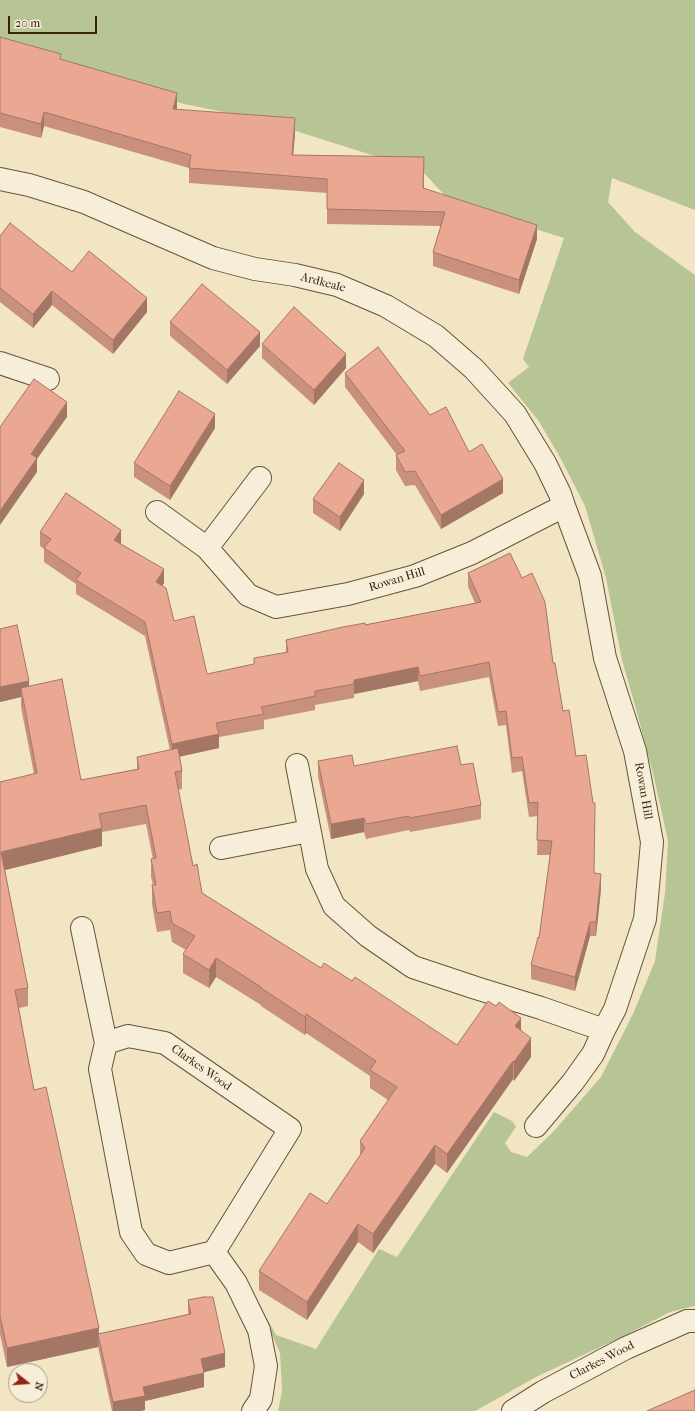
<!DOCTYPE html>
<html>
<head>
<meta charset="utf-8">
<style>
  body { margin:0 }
  #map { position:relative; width:695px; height:1411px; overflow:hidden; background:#f1e5c3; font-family:"IM FELL French Canon",serif }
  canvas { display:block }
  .north { position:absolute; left:8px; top:1363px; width:40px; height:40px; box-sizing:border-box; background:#f6eed8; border:1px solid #aa9c86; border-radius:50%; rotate:107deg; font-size:11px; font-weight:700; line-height:16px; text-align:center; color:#39220c }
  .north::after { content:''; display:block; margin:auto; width:14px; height:18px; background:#8f2418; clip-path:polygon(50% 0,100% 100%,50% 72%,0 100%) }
  .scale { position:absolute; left:8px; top:16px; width:89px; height:18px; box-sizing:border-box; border:2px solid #39220c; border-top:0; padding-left:5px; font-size:12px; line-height:14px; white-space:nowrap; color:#39220c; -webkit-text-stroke:3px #f6eed8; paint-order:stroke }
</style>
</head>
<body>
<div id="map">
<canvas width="695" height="1411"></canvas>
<div class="north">N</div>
<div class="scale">20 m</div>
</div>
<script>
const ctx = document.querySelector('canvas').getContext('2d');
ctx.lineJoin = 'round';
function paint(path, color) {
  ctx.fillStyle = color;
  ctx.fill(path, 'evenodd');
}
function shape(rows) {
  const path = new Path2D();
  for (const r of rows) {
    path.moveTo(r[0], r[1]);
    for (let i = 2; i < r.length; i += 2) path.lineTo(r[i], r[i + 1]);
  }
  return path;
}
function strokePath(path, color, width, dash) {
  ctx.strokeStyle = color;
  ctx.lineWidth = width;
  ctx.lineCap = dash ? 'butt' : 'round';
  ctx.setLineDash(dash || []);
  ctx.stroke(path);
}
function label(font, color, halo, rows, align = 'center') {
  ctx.font = font + ' "IM FELL French Canon",serif';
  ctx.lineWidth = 4;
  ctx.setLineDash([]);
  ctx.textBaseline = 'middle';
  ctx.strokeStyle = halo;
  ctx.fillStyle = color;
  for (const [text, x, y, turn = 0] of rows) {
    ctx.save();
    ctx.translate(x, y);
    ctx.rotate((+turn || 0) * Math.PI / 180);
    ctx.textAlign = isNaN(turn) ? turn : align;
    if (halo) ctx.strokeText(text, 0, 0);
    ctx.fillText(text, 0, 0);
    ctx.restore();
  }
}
paint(shape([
  [0,0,695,0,695,210,612,178,608,202,635,232,695,275,695,1306,670,1312,622,1337,538,1376,475,1411,278,1411,282,1391,280,1353,258,1303,276,1335,316,1349,379,1249,397,1257,494,1112,512,1121,516,1127,505,1143,511,1152,527,1157,553,1132,601,1077,633,1014,655,961,665,893,668,841,654,777,636,709,622,660,606,578,585,506,561,459,538,420,508,383,529,367,523,359,564,238,452,203,422,171,258,119,184,104,0,47]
]), '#b7c595');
const minor = shape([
  [0,179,29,185,84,202,213,258,255,269,295,275,337,285,386,306,436,336,474,369,515,414,545,463,560,494,564,506],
  [0,363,48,379],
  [157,512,207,548,260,478],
  [207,548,248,595,276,607,348,594,415,576,472,553,564,506,590,576,605,658,635,751,652,842,645,919,615,1009,604,1030,541,1008,476,988,413,967,368,936,334,906,317,869,297,765],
  [221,848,309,831],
  [82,928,106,1043],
  [128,1036,165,1043,290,1129,214,1252,169,1263,146,1254,131,1232,100,1069,106,1043,128,1036],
  [536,1126,573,1082,593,1054,604,1030],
  [214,1252,236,1283,259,1330,266,1366,261,1399,253,1411],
  [513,1411,543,1392,626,1348,687,1321,695,1321]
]);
strokePath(minor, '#67533a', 24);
strokePath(minor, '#f6eed8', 22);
paint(shape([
  [0,37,61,59,177,107,177,110,295,133,293,155,424,171,424,188,537,239,519,294,433,266,433,252,441,226,327,224,327,193,189,183,189,168,44,126,41,138,0,127],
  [0,236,72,272,147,312,113,354,52,305,33,328,0,302],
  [170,322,260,346,227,384,170,336],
  [262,344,346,368,314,405,262,358],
  [345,373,430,415,469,452,503,493,441,529,415,485,405,486,396,470,396,455,397,455,345,387],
  [215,428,170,500,134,477,134,463],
  [364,494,340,531,313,513,313,499],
  [40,532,121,544,164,583,162,586,174,621,207,674,254,664,286,652,286,640,365,625,475,603,468,587,468,573,553,663,563,711,576,756,594,873,601,889,596,936,590,936,575,991,531,979,531,965,539,938,550,855,537,855,538,816,529,817,522,771,512,773,506,725,498,726,489,677,420,691,418,681,354,694,354,698,315,705,315,710,264,720,264,729,219,737,219,748,179,757,182,771,182,789,178,790,193,866,202,893,321,968,352,981,457,1045,521,1031,531,1057,514,1081,513,1079,447,1173,435,1164,373,1253,358,1242,307,1320,259,1290,259,1271,327,1204,360,1155,360,1141,388,1100,370,1088,370,1076,306,1033,305,1035,261,1006,261,1005,216,977,209,988,183,973,183,954,186,950,172,942,170,930,157,932,152,904,152,885,153,885,151,877,151,859,153,859,146,824,102,832,102,846,5,870,28,988,28,1006,19,1008,34,1090,99,1334,188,1314,188,1300,225,1367,204,1372,204,1387,145,1401,145,1410,140,1411,112,1411,98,1347,7,1367,0,1334,0,782,34,774,21,707,21,697,0,702,0,629,29,686,81,780,137,769,137,757,170,750,145,636,76,594,76,584,44,562,44,549,40,546],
  [318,761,354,766,461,765,481,805,481,819,410,832,409,830,366,839,364,832,331,839,318,776]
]), '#c9907e');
paint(shape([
  [177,93,177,107,173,124,173,109],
  [44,112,44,126,41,138,41,124],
  [295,118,295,133,292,169,292,155],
  [537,225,537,239,519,294,519,280],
  [52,291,52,305,33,328,33,314],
  [147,298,147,312,113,354,113,340],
  [260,332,260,346,227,384,227,370],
  [346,354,346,368,314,405,314,390],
  [67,402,67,417,37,459,37,472,0,525,0,511,31,454],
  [215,414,215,428,170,500,170,486],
  [503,479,503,493,441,529,441,515],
  [364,480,364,494,340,531,340,517],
  [121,530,121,545,114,540],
  [164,569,164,583,156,596,156,582],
  [418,667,418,681,354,694,354,680],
  [29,681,29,696,21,688,21,697,0,702,0,687],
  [219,734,219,748,172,758,172,744],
  [364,818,364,832,331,839,331,824],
  [102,828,102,846,1,871,1,852],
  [601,874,601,889,596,936,596,922],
  [590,922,590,936,575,991,575,977],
  [216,958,216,977,209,988,209,970],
  [306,1014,306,1033,305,1035,305,1017],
  [521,1018,521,1036,515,1026],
  [531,1038,531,1057,514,1081,514,1062],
  [513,1061,513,1079,447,1173,447,1154],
  [435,1145,435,1164,373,1253,373,1234],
  [358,1224,358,1242,307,1320,307,1302],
  [99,1328,98,1347,7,1367,7,1348],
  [225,1353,225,1367,201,1373,201,1359],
  [204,1373,204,1387,145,1401,145,1410,140,1411,113,1411,113,1402,143,1387]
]), '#a47666');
const building = shape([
  [0,37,61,54,60,59,177,93,173,109,295,118,292,155,424,157,423,188,537,225,519,280,433,252,445,212,327,209,327,179,189,168,191,155,44,112,41,124,0,113,0,37],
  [10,223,72,272,89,251,147,298,113,340,52,291,33,314,0,288,0,236,10,223],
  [202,284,260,332,227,370,170,322,202,284],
  [294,307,346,354,314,390,262,344,294,307],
  [378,347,430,415,446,407,469,452,482,444,503,479,441,515,415,471,405,472,396,455,405,451,345,373,378,347],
  [34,379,67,402,31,454,37,458,0,511,0,427,34,379],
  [179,391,215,414,170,486,134,463,179,391],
  [339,463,364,480,340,517,313,499,339,463],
  [66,493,121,530,114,540,164,569,156,582,166,588,174,621,194,616,207,674,254,664,254,658,288,652,286,640,343,627,365,623,365,625,481,602,468,573,510,553,522,578,532,573,545,602,553,663,555,663,563,711,569,710,576,756,586,755,593,803,595,803,594,873,601,874,596,922,590,922,575,977,531,965,538,937,539,938,552,841,537,840,538,802,529,803,522,757,512,758,506,711,498,712,489,662,420,676,418,667,354,680,354,684,315,691,315,696,261,707,264,714,216,723,219,734,172,744,145,622,76,580,81,573,44,548,51,539,40,532,66,493],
  [17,625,29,681,0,687,0,629,17,625],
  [62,679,81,780,139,769,137,757,178,748,182,771,175,772,193,866,197,864,202,893,321,968,324,963,352,981,355,977,457,1045,488,1001,496,1006,499,1002,521,1018,515,1026,531,1038,514,1062,513,1061,447,1154,435,1145,373,1234,358,1224,307,1302,259,1271,310,1193,327,1204,365,1148,360,1141,397,1087,370,1070,376,1061,306,1014,305,1017,261,988,261,987,216,958,209,970,183,954,195,936,172,923,170,911,157,913,152,885,156,885,151,859,156,858,146,805,99,814,102,828,1,852,28,988,15,990,34,1090,46,1087,99,1328,7,1348,0,1316,0,782,37,773,21,688,62,679],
  [457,746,461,765,473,763,481,805,410,818,409,816,366,824,364,818,331,824,318,761,352,755,354,766,457,746],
  [203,1297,213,1297,225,1353,201,1359,204,1373,143,1387,145,1396,113,1402,98,1334,191,1314,188,1300,203,1297],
  [695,1390,695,1411,647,1411,695,1390]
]);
paint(building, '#eaa892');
strokePath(building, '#a47666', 1);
label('12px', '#39220c', '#f6eed8', [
  ["Ardkeale",323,283,15],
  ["Rowan Hill",397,580,-17],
  ["Rowan Hill",643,791,80],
  ["Clarkes Wood",201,1068,35],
  ["Clarkes Wood",602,1361,-27]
]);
</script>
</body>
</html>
